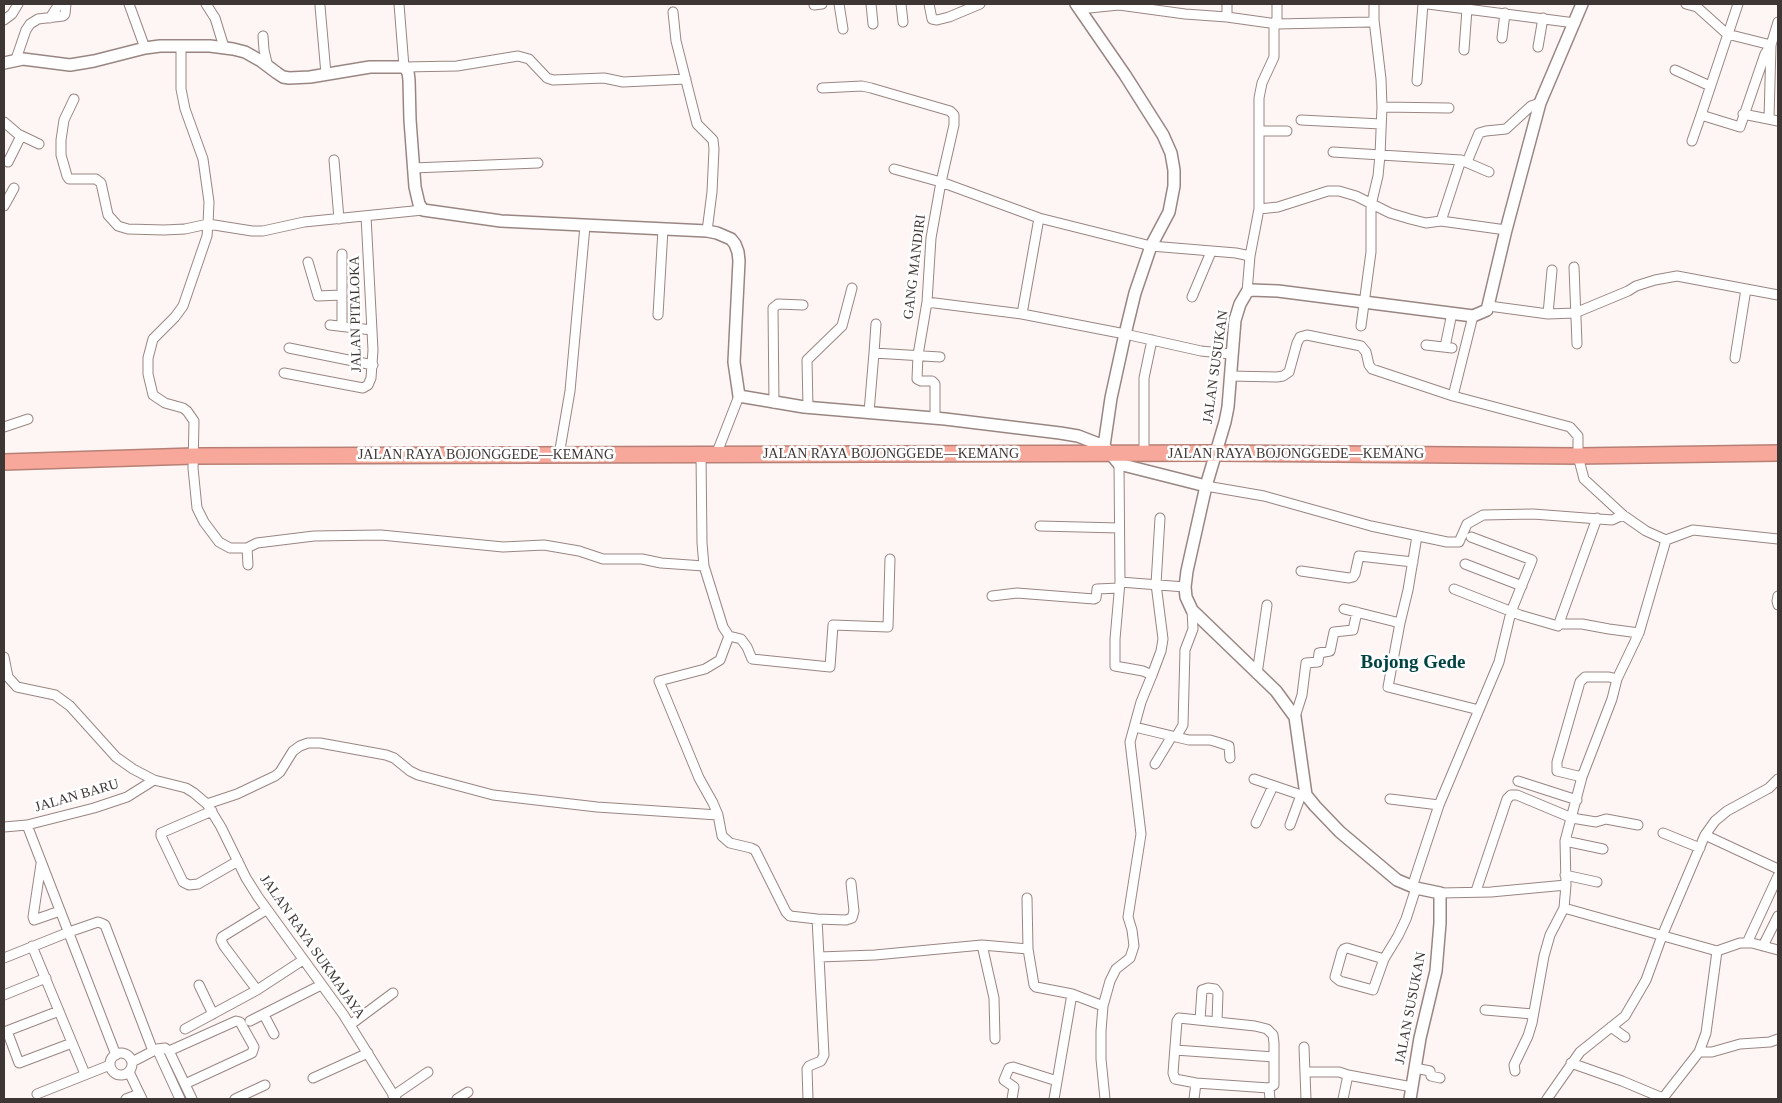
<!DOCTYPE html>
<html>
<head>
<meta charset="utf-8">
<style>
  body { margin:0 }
  #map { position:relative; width:1782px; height:1103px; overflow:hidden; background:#fef6f4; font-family:"Times New Roman",serif }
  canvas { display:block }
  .frame { position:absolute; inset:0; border:5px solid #3e3634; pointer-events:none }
</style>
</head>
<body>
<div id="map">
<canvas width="1782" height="1103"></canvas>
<div class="frame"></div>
</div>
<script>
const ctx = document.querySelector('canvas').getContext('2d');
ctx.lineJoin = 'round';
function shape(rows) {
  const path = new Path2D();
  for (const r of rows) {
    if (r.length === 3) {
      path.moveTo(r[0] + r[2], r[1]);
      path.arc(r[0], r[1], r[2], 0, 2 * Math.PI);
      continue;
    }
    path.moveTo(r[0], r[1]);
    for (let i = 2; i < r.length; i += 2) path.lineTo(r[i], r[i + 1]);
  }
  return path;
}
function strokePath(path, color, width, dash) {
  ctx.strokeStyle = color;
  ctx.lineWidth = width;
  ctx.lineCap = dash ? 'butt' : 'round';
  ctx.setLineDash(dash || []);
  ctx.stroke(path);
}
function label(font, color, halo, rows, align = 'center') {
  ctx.font = font + ' "Times New Roman",serif';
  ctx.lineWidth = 5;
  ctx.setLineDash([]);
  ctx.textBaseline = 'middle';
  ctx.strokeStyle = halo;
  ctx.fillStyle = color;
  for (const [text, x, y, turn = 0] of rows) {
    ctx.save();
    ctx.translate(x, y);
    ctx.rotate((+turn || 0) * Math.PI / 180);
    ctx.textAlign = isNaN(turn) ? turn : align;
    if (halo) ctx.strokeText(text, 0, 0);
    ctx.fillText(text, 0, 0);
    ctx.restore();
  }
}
const street = shape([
  [129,4,145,48],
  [206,4,215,18,224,47],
  [399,4,404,67,457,66,518,56,529,59,547,78,553,80,604,78,623,82,686,79],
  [839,4,843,29],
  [871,4,873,24],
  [901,4,903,22],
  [929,4,932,19,937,20,949,17,980,4],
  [1227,4,1227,17],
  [1277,4,1277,24],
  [1428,4,1575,23],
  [1686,4,1697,7,1727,34,1771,45],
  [1738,4,1701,115,1740,127,1765,54,1771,45],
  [814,5,822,4],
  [320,6,326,74],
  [1079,9,1119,5,1185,14,1227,17,1277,24,1370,22,1374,20],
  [673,12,676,41,697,124,713,140,714,149,712,192,707,231],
  [50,18,59,4],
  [4,20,12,14,18,4],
  [263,36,264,50,268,67],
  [1502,38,1505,13],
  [181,46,181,89,185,109,203,159,209,202,208,224,252,231,263,231,304,222,423,210],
  [1538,47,1543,18],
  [1464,50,1467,9],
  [16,59,26,30,30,24,38,19,63,16,65,14,66,4],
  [1675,70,1710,86],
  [1417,81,1423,4],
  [822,88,862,86,871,88,950,111,954,115,954,125,941,182,931,238,927,302,918,355,917,379,921,381,932,381,935,384,935,418],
  [74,99,64,120,61,140,61,155,67,176,69,179,96,179,101,183,108,215,118,226,128,229,164,230,185,229,208,224,207,236,183,306,175,317,153,339,148,358,148,374,153,395,165,403,183,408,187,411,194,421,193,468,197,508,204,522,219,542,230,548,247,548,257,543,314,536,381,535,503,547,544,545,579,551,603,559,642,559,661,563,704,566],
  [1382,107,1449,108],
  [1743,114,1778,121],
  [1769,119,1771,45,1778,22],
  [1301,120,1381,124],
  [4,122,18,134,39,144],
  [1259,131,1287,131],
  [1692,141,1701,115],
  [1333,152,1461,160,1489,172],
  [334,160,339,219],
  [8,162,21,136],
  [1467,162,1479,133,1486,131,1506,129,1531,106,1540,103],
  [413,168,538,163],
  [894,169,941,182,1039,218,1151,246,1236,253,1250,256],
  [4,206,14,188],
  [1259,209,1278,207,1328,191,1339,191,1356,196,1390,213,1410,219,1426,223,1441,221,1506,230],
  [1441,221,1461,160],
  [308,262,318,296,342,295],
  [1574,267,1577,344],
  [1247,292,1250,256,1259,209,1259,98,1262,83,1274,57,1274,23],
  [1192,297,1211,252],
  [927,302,1022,314,1039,218],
  [1489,306,1548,314,1575,313,1628,291,1636,286,1655,280,1677,276,1778,295],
  [1022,314,1125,334,1201,351,1231,354],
  [1548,314,1552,270],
  [658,315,663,229],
  [330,325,372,330],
  [342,326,342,254],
  [1361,326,1371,252,1371,205,1378,176,1380,155,1382,107,1381,79,1374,20,1374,4],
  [1426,345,1452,348],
  [1445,347,1452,313],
  [289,348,373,365],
  [874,353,876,324],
  [1735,358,1746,289],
  [284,373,363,388,368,385,371,378,373,350,366,216],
  [1230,376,1277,377,1283,376,1289,372,1297,343,1300,337,1307,335,1361,346,1366,352,1369,365,1372,369,1453,396,1570,427,1578,436,1578,456,1584,479,1623,515,1646,531,1666,540,1693,530,1778,539],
  [1453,396,1473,316],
  [774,403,773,308,778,304,803,305],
  [808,408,807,360,842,326,852,288],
  [869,412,874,353,940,357],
  [4,427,28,419],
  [1144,453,1144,378,1152,340],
  [559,455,570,391,585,226],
  [701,455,702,543,704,566,723,627,729,636,741,639,747,647,752,659,830,667,833,625,888,627,890,559],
  [716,455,739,396],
  [1206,486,1264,496,1371,526,1447,542,1459,542,1467,524,1483,515,1533,514,1612,520,1623,515],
  [1040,526,1119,528],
  [1417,536,1408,590,1400,623,1388,687,1479,710],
  [247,548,248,565],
  [1465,564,1522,586],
  [1301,571,1349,578,1353,577,1355,574,1359,556,1413,562],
  [1120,582,1185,587],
  [1454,589,1520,615,1558,626,1597,518],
  [992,596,1017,593,1094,599,1096,598,1097,589,1119,588],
  [1778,596,1777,601,1778,605],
  [1344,609,1400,623],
  [1560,624,1582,624,1609,629,1639,633],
  [729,636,720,660,705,669,659,681,699,778,713,803,718,815,722,836,730,843,751,848,755,850,786,912,790,916,817,919,819,957,875,955,982,945],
  [4,657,8,677,17,687,55,695,70,706,116,757,133,769,154,780,186,788,194,793,207,804,221,827,246,878,258,897,343,1014,396,1099],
  [1257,674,1267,605],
  [1152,675,1161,651,1163,639,1156,584,1160,518],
  [1295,717,1302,695,1306,663,1318,662,1319,653,1330,651,1334,632,1353,630,1357,612],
  [1135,727,1189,740,1210,740,1217,742,1229,746,1230,758],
  [1176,737,1183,725,1185,650,1193,629,1192,610],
  [1155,764,1172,736],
  [1582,777,1557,771,1557,762,1580,682,1585,677,1609,677,1617,679],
  [1254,779,1301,795,1306,795],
  [1518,781,1577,800],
  [1390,799,1439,805],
  [207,804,237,794,275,776,280,772,293,751,300,746,308,743,320,743,386,755,394,758,410,771,418,775,493,795,597,807,718,815],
  [212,811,161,833,161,836,183,882,189,885,198,884,238,861],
  [1256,823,1273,786],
  [27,825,116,1055],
  [1290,825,1301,795],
  [4,827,27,825,94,808,127,797,154,780],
  [1663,833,1700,848],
  [1705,835,1778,869],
  [1565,841,1603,849],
  [41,864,33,917,34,920,60,911],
  [1565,875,1597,882],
  [1412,887,1439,805,1499,662,1511,612,1532,560,1471,537],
  [1476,891,1507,799,1511,795,1517,795,1572,818,1596,822,1606,819,1638,825],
  [1440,893,1491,892,1566,885],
  [1027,898,1028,949,1034,985,1036,987,1072,994,1103,1006],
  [1564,908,1717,951,1740,943,1752,943,1778,950],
  [817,919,846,920,852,918,854,911,851,883],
  [1747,943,1778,876],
  [32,946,85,1074],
  [1763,946,1778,916],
  [4,958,69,932,98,922,101,923,105,925,153,1051],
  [1384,959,1347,948,1344,949,1342,952,1335,977,1340,981,1373,990,1384,959,1398,936,1406,919,1416,888],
  [199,985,213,1014],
  [257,990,224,946,221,940,222,937,266,910],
  [4,995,46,978],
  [1485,1010,1533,1014],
  [59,1011,7,1031,19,1063,72,1043],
  [264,1015,274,1034],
  [1179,1018,1255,1026,1267,1029,1273,1035,1274,1043,1274,1085,1269,1088,1196,1083,1175,1079,1173,1073,1177,1021,1179,1018],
  [1200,1020,1202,990,1208,988,1215,989,1218,993,1217,1021],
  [250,1021,321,985],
  [350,1025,393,993],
  [1611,1027,1625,1037],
  [185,1029,257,990,303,960],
  [995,1039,994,998,982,945,1028,949],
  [1304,1047,1306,1099],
  [157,1049,180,1099],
  [1175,1050,1274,1057],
  [169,1051,236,1021,240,1022,254,1047,252,1053,185,1084],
  [1699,1052,1712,1052,1740,1044,1770,1042,1778,1039],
  [121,1064,11],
  [132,1062,157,1049,165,1048,169,1051,192,1099],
  [1571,1063,1622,1081,1665,1099],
  [1415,1068,1430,1071,1431,1076,1440,1078],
  [1515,1071,1514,1065,1528,1036,1532,1023,1544,956,1550,935,1564,908,1566,885,1565,841,1582,777,1612,699,1617,679,1639,633,1666,540],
  [129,1072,142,1099],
  [1305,1072,1339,1072,1348,1075,1343,1099],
  [1348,1075,1412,1087],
  [313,1078,368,1053],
  [1269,1088,1270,1099],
  [37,1094,110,1065],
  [393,1096,428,1072],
  [1663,1098,1699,1052,1706,1033,1717,951],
  [126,1099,139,1094],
  [235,1099,265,1085],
  [457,1099,468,1092],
  [808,1099,807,1069,809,1066,821,1061,824,1055,819,957],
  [1012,1099,1014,1087,1004,1080,1009,1068,1013,1067,1057,1081],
  [1054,1099,1072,994],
  [1105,1099,1101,1059,1101,1031,1103,1006,1110,981,1116,969,1130,958,1134,946,1132,930,1128,917,1141,834,1130,742,1141,702,1152,675,1143,671,1115,666,1115,639,1120,582,1119,464],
  [1194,1099,1196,1083],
  [1547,1099,1580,1052,1625,1016,1646,980,1662,936,1705,835,1715,821,1727,811,1769,788,1778,779]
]);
const secondary = shape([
  [1076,4,1125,75,1163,135,1171,153,1174,170,1174,186,1169,212,1151,246,1135,293,1125,334,1111,398,1104,446],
  [4,63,23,59,70,65,94,61,145,48,160,46,210,46,233,49,245,52,261,61,277,73,283,77,289,78,310,77,370,67,404,67,408,72,409,80,410,120,415,187,419,204,423,210,501,221,707,231,717,233,731,239,735,244,738,252,739,261,734,362,739,396,804,407,945,419,1060,433,1078,436,1104,446,1119,464,1206,486],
  [1410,1099,1420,1038,1436,971,1440,923,1440,893,1416,888,1397,880,1340,832,1315,806,1306,795,1295,717,1276,691,1192,610,1186,597,1185,587,1187,571,1206,486,1225,422,1228,407,1235,320,1240,304,1247,292,1251,290,1278,291,1473,316,1487,310,1506,230,1540,103,1582,4]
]);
const highway = shape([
  [4,462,194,456,1215,453,1578,456,1778,453]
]);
strokePath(street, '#998683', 11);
strokePath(secondary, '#998683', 14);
strokePath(highway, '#b68076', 18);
strokePath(street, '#fff', 9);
strokePath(secondary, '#fff', 11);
strokePath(highway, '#f7a89a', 15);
label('14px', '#3e3634', '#fff', [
  ["GANG MANDIRI",915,267,-83],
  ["JALAN PITALOKA",356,314,-91],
  ["JALAN SUSUKAN",1216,367,-82],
  ["JALAN RAYA BOJONGGEDE—KEMANG",891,454],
  ["JALAN RAYA BOJONGGEDE—KEMANG",1296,454],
  ["JALAN RAYA BOJONGGEDE—KEMANG",486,455],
  ["JALAN BARU",77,796,-16],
  ["JALAN RAYA SUKMAJAYA",312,947,55],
  ["JALAN SUSUKAN",1411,1008,-79]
]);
label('bold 19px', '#004342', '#fff', [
  ["Bojong Gede",1413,663]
]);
</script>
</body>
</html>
